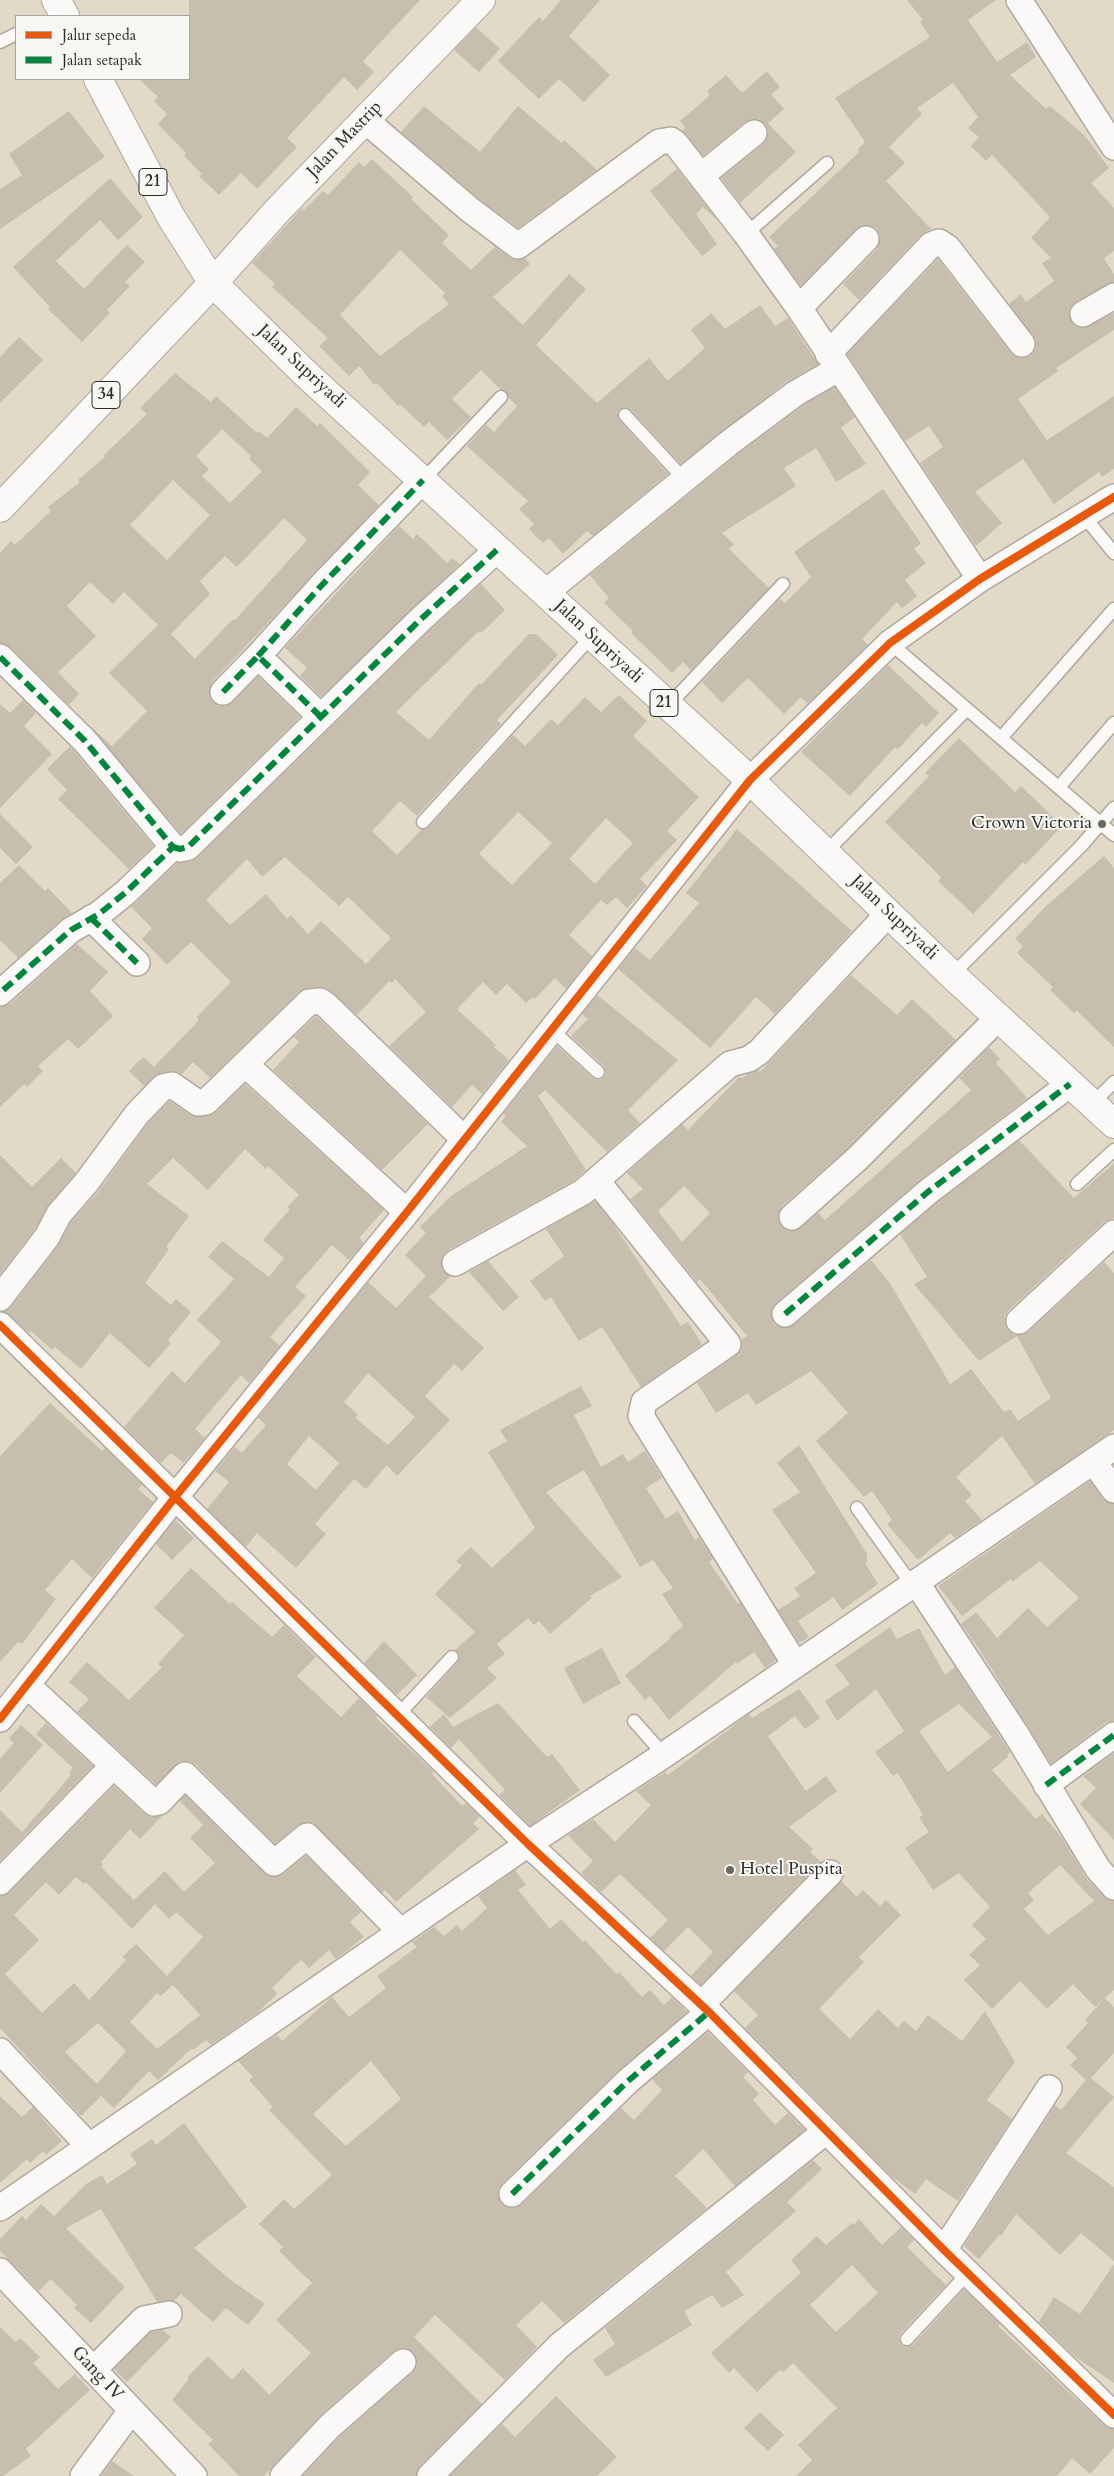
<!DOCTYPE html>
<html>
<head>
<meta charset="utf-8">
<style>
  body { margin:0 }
  #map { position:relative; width:1114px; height:2476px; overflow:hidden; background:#e2d9c7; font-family:Cardo,serif }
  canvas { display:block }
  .legend { position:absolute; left:15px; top:15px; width:175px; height:65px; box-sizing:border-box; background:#f6f6f2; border:1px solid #a5a5a2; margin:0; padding:6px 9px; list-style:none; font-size:15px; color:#2b2b2b }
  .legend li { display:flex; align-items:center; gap:10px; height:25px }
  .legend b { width:25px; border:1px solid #a5a5a2 }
</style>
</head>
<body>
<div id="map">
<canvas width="1114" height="2476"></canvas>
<ul class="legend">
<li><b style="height:6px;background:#e8590c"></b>Jalur sepeda</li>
<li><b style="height:6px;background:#00873e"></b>Jalan setapak</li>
</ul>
</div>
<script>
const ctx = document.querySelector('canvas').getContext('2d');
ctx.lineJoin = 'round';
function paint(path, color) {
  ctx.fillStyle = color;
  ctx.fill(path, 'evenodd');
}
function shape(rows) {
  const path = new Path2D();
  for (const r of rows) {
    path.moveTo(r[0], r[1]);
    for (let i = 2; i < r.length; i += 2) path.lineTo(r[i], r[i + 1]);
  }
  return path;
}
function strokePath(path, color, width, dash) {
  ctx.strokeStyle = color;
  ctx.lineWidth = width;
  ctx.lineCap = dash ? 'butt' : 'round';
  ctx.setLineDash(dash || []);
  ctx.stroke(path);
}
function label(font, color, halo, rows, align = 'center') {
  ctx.font = font + ' Cardo,serif';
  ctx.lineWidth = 4;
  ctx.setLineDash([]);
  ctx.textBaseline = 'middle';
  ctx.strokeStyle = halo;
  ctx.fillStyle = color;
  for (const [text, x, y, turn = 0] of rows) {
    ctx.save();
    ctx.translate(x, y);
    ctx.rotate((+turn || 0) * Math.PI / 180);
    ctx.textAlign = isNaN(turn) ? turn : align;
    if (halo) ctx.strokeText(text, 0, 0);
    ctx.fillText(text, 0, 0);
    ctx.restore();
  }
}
paint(shape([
  [189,0,420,0,363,61,374,72,357,90,344,77,287,138,297,147,257,189,241,173,219,195,199,176,202,174,184,156,186,153,158,124,167,114,154,101,158,97,139,79,189,79],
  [561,0,600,0,569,36,610,75,584,102,559,79,539,99,498,61,539,17,543,21],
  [907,0,996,0,968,20,997,62,1027,42,1036,57,1010,75,1046,109,1050,106,1085,136,1109,168,1091,183,1114,208,1114,251,1104,258,1114,274,1114,282,1076,302,1070,307,1069,315,1075,326,1084,328,1114,313,1114,330,1056,368,1058,371,1018,399,1047,440,1114,396,1114,469,1102,477,1099,472,1054,504,1023,459,975,492,1002,523,976,546,920,463,943,447,929,426,905,441,847,354,938,259,1011,353,1017,357,1030,356,1035,350,1036,342,1009,304,1021,294,1026,302,1054,281,1042,263,1051,258,1031,238,1050,217,992,155,986,161,971,146,979,137,968,128,978,117,953,83,917,108,922,114,889,147,905,163,886,181,931,229,921,235,859,300,843,284,877,249,880,236,876,228,869,225,856,229,801,286,774,249,778,246,769,237,859,152,857,150,865,142,835,98,930,37,920,22,923,20],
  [476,27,500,49,479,72,454,50],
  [767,71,780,87,771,94,784,109,768,123,796,152,740,203,721,178,763,144,768,131,765,124,759,119,745,122,703,156,682,130,686,128,680,121,710,95,707,91,726,75,742,93],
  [424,106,480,152,518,106,562,143,564,140,597,170,518,228,478,198,401,132],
  [69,111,105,157,0,229,0,189,22,175,9,154],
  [372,159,413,197,411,199,449,235,442,243,471,270,495,247,510,258,517,260,525,258,530,264,493,297,523,325,569,274,586,289,536,345,597,403,649,358,667,380,670,379,705,348,691,330,711,313,725,329,760,305,775,326,788,318,818,364,787,381,681,464,631,410,627,407,620,409,617,413,619,420,668,474,593,536,587,531,563,554,549,538,543,543,529,529,534,524,519,509,528,501,467,446,486,425,494,432,517,406,509,398,506,391,500,389,481,370,452,399,471,417,447,440,429,422,424,427,400,404,398,406,377,383,374,385,359,366,349,376,319,346,328,338,272,287,275,284,252,263,302,208,304,210,323,191,328,195,359,162,364,167],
  [400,250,445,293,442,296,449,304,380,356,340,315],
  [677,169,718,221,703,207,696,214,717,244,702,256,650,191],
  [110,178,143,217,118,240,100,220,56,261,84,289,127,245,145,262,125,282,130,286,107,310,110,313,82,342,48,309,50,307,13,267],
  [19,337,43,360,0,403,0,357],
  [175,373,211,402,216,396,257,433,259,431,267,438,296,407,317,426,320,423,370,472,358,485,379,505,212,682,209,695,213,702,219,706,226,706,233,702,258,676,300,717,181,834,90,726,112,746,147,711,109,673,158,625,124,592,113,604,90,582,67,606,96,636,58,672,79,694,69,705,10,647,0,643,0,553,11,541,15,545,51,511,48,507,80,482,78,480,105,457,104,455,147,414,140,408],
  [222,429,251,456,249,459,262,471,230,503,202,476,209,469,196,456],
  [173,480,210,515,167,560,130,525],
  [284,518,307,540,235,620,232,620,195,659,171,634,210,594,200,581,225,556,237,567],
  [835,387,855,417,841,428,866,464,836,482,816,448,784,468,796,486,722,533,734,544,729,549,769,588,691,670,683,662,672,673,631,633,633,631,604,603,609,598,590,575,738,454,804,405],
  [883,489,921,543,914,549,926,563,905,580,917,596,902,608,897,602,862,639,868,645,808,704,801,697,784,714,748,678,722,703,702,682,780,599,785,603,811,577,794,552],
  [399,526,413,539,417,534,447,563,452,558,460,564,321,697,300,676,307,668,285,648],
  [481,584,505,610,481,633,479,631,396,712,429,740,479,683,481,685,529,634,536,634,558,655,497,720,501,724,417,816,400,801,372,831,397,855,421,830,429,827,513,735,525,746,551,719,558,725,585,697,601,712,619,695,647,721,633,736,699,797,667,831,677,840,640,879,647,886,627,908,616,897,607,905,601,900,569,935,592,956,566,989,555,978,535,999,533,997,526,1003,507,984,496,995,483,982,459,1007,458,1010,496,1045,494,1047,509,1060,482,1094,472,1085,452,1107,389,1046,426,1012,395,979,392,983,389,981,357,1015,328,989,319,987,307,988,299,992,210,1078,193,1062,182,1074,174,1071,160,1073,144,1086,129,1071,143,1057,154,1067,199,1020,197,1017,231,982,191,942,167,965,142,939,152,928,131,907,177,863,191,861,198,857,431,629],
  [518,812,552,843,512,885,479,854],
  [606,818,633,843,595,884,569,859],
  [285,857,339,906,348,897,391,938,366,964,321,921,308,934,291,915,287,919,266,894,230,925,206,900,247,859,262,877],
  [888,665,939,713,926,727,922,723,898,749,895,747,850,796,801,752],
  [23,700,36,713,24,726,52,754,0,808,0,704,10,713],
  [959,738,1015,792,1021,786,1062,826,1025,865,1023,862,973,914,938,881,941,877,885,822,929,776,925,773],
  [70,746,153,846,129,869,58,799,67,790,47,769],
  [0,814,33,847,16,864,0,848],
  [737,829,852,931,775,1014,756,997,710,1048,618,969,635,948,650,960,687,917,699,903,686,893],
  [1104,856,1114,868,1114,1047,1077,1011,1074,1013,1050,990,1053,987,1017,953,1023,946,1015,939,1045,907],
  [19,865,45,891,48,888,72,913,62,919,18,958,0,940,0,883],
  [77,944,108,972,90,991,113,1016,78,1049,68,1039,38,1066,43,1071,27,1087,24,1084,0,1107,0,1007,10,1004],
  [851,975,897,1015,912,999,956,1040,847,1149,782,1206,779,1212,778,1219,782,1227,788,1231,795,1231,818,1213,825,1220,971,1090,959,1078,989,1047,1000,1059,996,1063,1027,1098,920,1180,776,1303,772,1309,771,1316,774,1324,787,1328,794,1325,871,1260,889,1282,950,1384,971,1369,1004,1412,1010,1409,1018,1421,1051,1398,1017,1336,979,1361,914,1284,927,1277,900,1234,938,1202,1019,1140,1074,1198,1114,1163,1114,1218,1104,1222,1009,1310,1005,1316,1005,1324,1008,1330,1014,1335,1022,1335,1028,1332,1104,1262,1114,1273,1114,1430,1035,1484,1002,1436,956,1477,972,1495,965,1501,982,1520,955,1538,950,1533,918,1560,887,1524,892,1520,872,1491,864,1497,816,1441,848,1413,811,1371,756,1405,748,1393,716,1413,697,1383,737,1355,741,1349,741,1340,747,1336,700,1279,697,1282,630,1199,643,1189,627,1173,682,1124,688,1130,739,1077,743,1078,747,1074,758,1070,760,1072],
  [684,1186,710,1213,682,1242,658,1211],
  [597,995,678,1060,628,1110,640,1123,607,1152,545,1090,538,1096,586,1170,575,1180,448,1250,442,1256,442,1270,451,1276,429,1297,484,1348,462,1371,454,1364,425,1396,450,1420,397,1476,387,1465,366,1489,354,1479,315,1524,326,1534,296,1568,257,1533,246,1547,207,1509,229,1482,215,1471,235,1447,242,1453,266,1425,258,1418,368,1282,396,1308,426,1276,405,1255,426,1233,420,1227,451,1196,527,1146,501,1122,506,1116,503,1114,557,1046,593,1078,600,1080,604,1077,606,1073,604,1066,571,1036,588,1019,582,1014],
  [368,1373,415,1417,388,1445,355,1418,358,1415,344,1402],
  [309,1436,339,1463,316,1490,287,1464],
  [316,1016,428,1124,382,1170,273,1070,299,1042,294,1037],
  [245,1084,384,1210,359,1238,364,1243,349,1260,332,1245,295,1287,306,1296,270,1337,280,1346,249,1383,241,1375,195,1429,205,1438,193,1452,183,1463,171,1453,161,1463,124,1427,172,1371,185,1383,221,1342,197,1320,234,1279,208,1257,222,1241,269,1277,284,1258,263,1240,290,1209,287,1207,299,1195,268,1166,266,1169,245,1149,208,1190,173,1158,147,1184,189,1216,166,1247,169,1249,145,1283,171,1305,176,1299,191,1312,168,1340,171,1343,149,1368,110,1333,81,1369,55,1347,52,1350,31,1331,29,1333,4,1311,11,1307,58,1246,71,1222,98,1192,148,1123,170,1101,190,1115,208,1116,216,1112],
  [0,1155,32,1187,61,1158,76,1173,48,1205,35,1229,0,1274],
  [595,1201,612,1222,681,1326,688,1322,702,1344,641,1387,602,1327,579,1341,551,1297,545,1301,530,1281,564,1256,546,1229],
  [488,1261,519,1297,503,1311,469,1272],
  [581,1386,592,1406,574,1415,601,1467,623,1454,628,1462,645,1451,662,1478,646,1488,666,1519,678,1511,695,1540,699,1537,713,1559,709,1562,738,1604,740,1602,776,1660,765,1668,754,1652,737,1664,736,1662,669,1720,650,1696,645,1700,625,1675,670,1639,669,1637,683,1626,662,1594,673,1588,653,1560,640,1567,584,1470,546,1492,622,1577,590,1596,592,1598,550,1634,539,1621,534,1625,528,1618,497,1644,505,1654,487,1668,497,1678,450,1718,426,1697,458,1662,460,1655,455,1650,475,1632,435,1594,462,1566,456,1561,471,1547,492,1568,535,1528,488,1452,507,1441,500,1430],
  [50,1403,102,1451,105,1448,142,1485,138,1489,153,1502,92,1578,72,1559,45,1590,56,1599,22,1644,18,1642,0,1662,0,1456],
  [799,1445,867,1554,867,1561,865,1563,878,1584,842,1610,834,1597,798,1621,809,1637,799,1643,778,1610,800,1596,794,1588,816,1573,772,1510,800,1492,777,1463],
  [1090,1481,1103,1499,1114,1504,1114,1721,1105,1723,1051,1764,979,1649,961,1624,976,1612,997,1638,1028,1608,1047,1627,1079,1598,1040,1561,1012,1582,1011,1579,962,1616,938,1586],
  [175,1520,194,1538,172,1560,156,1544],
  [191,1568,230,1604,232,1602,272,1637,284,1625,316,1657,297,1676,341,1717,359,1698,377,1716,376,1718,434,1772,432,1774,462,1806,466,1803,480,1817,473,1823,479,1829,396,1902,385,1890,382,1893,312,1822,298,1825,275,1844,195,1764,188,1761,181,1761,156,1785,77,1712,89,1699,69,1682,87,1662,129,1700,162,1667,158,1664,184,1635,154,1608],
  [890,1627,897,1639,919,1628,945,1675,955,1667,1010,1752,1007,1755,1008,1757,992,1770,1036,1819,1042,1814,1062,1838,1087,1879,1104,1897,1114,1901,1114,1990,1095,2007,1073,1984,1047,2009,1020,1981,992,2009,964,1980,980,1965,969,1955,986,1939,972,1925,990,1907,959,1873,933,1890,905,1848,929,1832,919,1817,923,1815,898,1773,893,1776,875,1752,904,1731,876,1689,837,1721,825,1701,850,1684,835,1665],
  [959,1704,992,1737,948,1772,919,1731],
  [1060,1865,1094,1901,1048,1935,1024,1909,1034,1900,1028,1893],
  [384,1641,417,1675,397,1695,364,1663],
  [602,1648,621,1683,583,1704,564,1668],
  [799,1689,820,1718,805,1729,795,1716,768,1736,806,1791,826,1776,837,1791,789,1827,813,1849,810,1852,821,1862,701,1985,691,1976,713,1952,688,1927,664,1951,650,1938,668,1920,620,1874,601,1892,581,1873,593,1861,568,1835,593,1819,615,1842,651,1805,636,1791,665,1772,668,1775,749,1714,752,1718],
  [498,1703,547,1757,552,1754,580,1790,530,1826,499,1795,505,1790,459,1739,451,1748,430,1727,444,1714,453,1727],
  [46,1723,93,1766,0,1861,0,1810,22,1832,71,1775,69,1773,73,1768,36,1734],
  [21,1725,43,1745,0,1793,0,1759,14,1743,9,1738],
  [1114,1753,1114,1840,1080,1804,1096,1788,1083,1776],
  [114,1786,145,1814,151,1817,162,1816,140,1839,130,1829,101,1862,103,1864,101,1867,134,1900,165,1871,184,1892,215,1863,190,1838,203,1825,180,1801,185,1795,269,1877,283,1874,306,1855,361,1912,350,1922,364,1937,336,1959,329,1950,309,1968,301,1960,272,1988,277,1994,257,2013,211,2045,206,2040,193,2050,192,2048,158,2080,149,2071,114,2108,101,2096,81,2116,0,2028,0,1896,10,1892],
  [76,1877,84,1884,86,1882,132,1929,155,1904,169,1919,176,1912,203,1937,167,1976,136,1944,122,1957,126,1960,89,2000,74,1983,42,2013,5,1974,39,1940,14,1915,46,1882,59,1895],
  [173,1985,200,2015,157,2049,130,2022,157,1993,161,1996],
  [98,2023,126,2051,97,2084,65,2052],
  [515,1870,526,1885,518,1890,550,1929,561,1919,583,1942,585,1940,616,1974,619,1972,642,1997,650,1990,664,2005,672,1997,687,2012,618,2071,502,2184,498,2190,498,2197,502,2204,515,2208,522,2204,621,2108,634,2120,662,2090,652,2079,708,2032,748,2072,743,2077,759,2094,753,2100,775,2125,788,2113,805,2130,735,2186,703,2149,675,2176,707,2208,564,2323,542,2301,516,2325,537,2347,505,2380,435,2315,414,2337,482,2404,420,2466,416,2476,303,2476,340,2436,413,2372,417,2366,414,2353,408,2349,401,2348,394,2351,321,2415,264,2476,239,2476,208,2444,213,2440,172,2400,189,2379,187,2378,208,2356,232,2380,243,2368,269,2395,311,2353,276,2320,312,2283,279,2251,283,2247,259,2224,284,2199,294,2209,332,2175,269,2110,273,2107,249,2080,253,2077,238,2061,277,2035,282,2041,332,1997,349,2017,386,1988,377,1976,417,1947,412,1942,434,1927,444,1936,457,1925,462,1931,487,1908,478,1896],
  [371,2061,401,2099,346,2146,313,2114],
  [841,1881,857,1897,863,1890,880,1906,886,1900,901,1915,859,1957,864,1962,819,2009,850,2039,878,2009,898,2028,904,2021,916,2031,928,2015,962,2041,985,2011,1015,2062,987,2100,1012,2119,958,2201,926,2179,915,2194,890,2175,745,2028,758,2015,734,1991],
  [1105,1998,1114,2007,1114,2053,1091,2078,1114,2097,1066,2153,1114,2187,1114,2261,1081,2233,1060,2255,1016,2214,1001,2236,999,2235,979,2259,964,2246,1055,2105,1061,2110,1086,2080,1070,2065,1077,2058,1066,2047,1088,2023,1085,2020],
  [0,2096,22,2117,33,2107,62,2141,46,2155,43,2151,30,2163,27,2159,0,2183],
  [184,2123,247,2207,194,2248,228,2278,265,2304,248,2325,226,2308,213,2322,181,2294,174,2301,157,2302,101,2209,66,2228,125,2287,91,2323,74,2308,77,2305,51,2279,39,2291,0,2251,0,2239,22,2216,26,2220,41,2204,54,2216,86,2184,102,2175,107,2184,137,2164,130,2154,152,2139,156,2145],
  [813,2160,822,2169,787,2202,796,2211,726,2272,744,2295,722,2308,712,2295,684,2311,692,2325,606,2377,593,2360,615,2344,605,2328],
  [859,2219,882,2245,901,2227,914,2240,907,2247,946,2285,901,2333,899,2338,901,2345,906,2347,913,2345,964,2289,1000,2324,998,2326,1104,2425,1114,2429,1114,2448,1090,2474,1072,2458,1057,2476,796,2476,812,2460,798,2445,837,2408,793,2363,783,2372,780,2370,757,2392,734,2368,729,2373,711,2353,801,2273,791,2260,817,2236,826,2245,852,2223,854,2225],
  [852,2265,878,2293,836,2332,810,2305],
  [1114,2264,1114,2383,1074,2356,1039,2322,1054,2297,1080,2314],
  [0,2327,16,2342,20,2338,40,2357,33,2363,58,2389,75,2374,90,2390,26,2449,31,2456,3,2476,0,2476],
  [163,2330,171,2337,127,2382,114,2369,151,2332],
  [556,2396,617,2457,597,2476,450,2476,502,2424,515,2437],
  [760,2412,784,2435,768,2451,744,2428],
  [112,2461,134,2476,101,2476]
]), '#c8beae');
const lane = shape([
  [0,42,16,34],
  [746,234,827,163],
  [625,415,683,478],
  [423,480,501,397],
  [1083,515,1114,553],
  [890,643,1114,835],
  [668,706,783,584],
  [1001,738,1114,609],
  [1059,787,1114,723],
  [423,822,592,636],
  [826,852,967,709],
  [952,975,1081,846,1114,808],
  [552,1030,598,1072],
  [1092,1104,1114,1082],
  [1077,1184,1114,1150],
  [857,1508,912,1585],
  [398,1715,452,1657],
  [634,1721,664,1755],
  [907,2339,968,2273]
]);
const street = shape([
  [1019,0,1114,147],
  [365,120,469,209,518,246,659,142,671,140,676,144,746,234,799,308,980,579],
  [701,176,754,133],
  [799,308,866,239],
  [1083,314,1114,296],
  [828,354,931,245,939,242,948,248,1022,344],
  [545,593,729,443,796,393,838,369],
  [258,656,321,586,423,480],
  [0,657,85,741,173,847,125,893,99,914,71,930,0,993],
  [223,692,258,656,321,717],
  [173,847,180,849,188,847,421,619,498,549],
  [91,918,137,963],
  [245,1064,407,1212],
  [597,1181,728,1344,644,1402,641,1416,795,1664],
  [792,1217,857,1159,998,1018],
  [455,1263,583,1192,730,1064,749,1059,759,1052,889,913],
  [0,1298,47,1237,59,1214,86,1183,137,1114,163,1087,172,1085,198,1103,206,1102,309,1002,320,1001,326,1005,465,1140],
  [785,1314,929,1191,1070,1084],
  [1019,1321,1114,1233],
  [0,1325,528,1844,709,2012,944,2250,1114,2415],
  [1093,1461,1114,1490],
  [916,1582,1016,1734,1098,1869,1114,1887],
  [27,1685,154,1803,159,1802,185,1775,274,1863,307,1836,400,1931],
  [0,1719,176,1496,407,1212,750,780,890,643,980,579,1114,497],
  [1046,1785,1114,1735],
  [0,1882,113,1766],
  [701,2005,830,1873],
  [0,2051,88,2145],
  [512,2194,628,2081,709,2012],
  [0,2208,528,1844,664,1755,1114,1447],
  [944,2250,1049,2088],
  [0,2271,194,2476],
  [93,2370,144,2319,169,2314],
  [83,2476,131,2411],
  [283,2476,330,2426,403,2362],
  [430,2476,559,2346,826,2131]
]);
const secondary = shape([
  [213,283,277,211,481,0]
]);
const highway = shape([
  [56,0,65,16],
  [98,79,171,217,213,283,308,376,750,780,952,975,1114,1124],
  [0,508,213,283]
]);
strokePath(lane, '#aea99e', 15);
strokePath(street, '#aea99e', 28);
strokePath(secondary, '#aea99e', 30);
strokePath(highway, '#aea99e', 30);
strokePath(lane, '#fbf9f7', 12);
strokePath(street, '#fbf9f7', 25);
strokePath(secondary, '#fbf9f7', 28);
strokePath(highway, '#fbf9f7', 28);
strokePath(shape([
  [258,656,321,586,423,480],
  [0,657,85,741,173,847,125,893,99,914,71,930,0,993],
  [223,692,258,656,321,717],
  [173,847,180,849,188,847,421,619,498,549],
  [91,918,137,963],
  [785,1314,929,1191,1070,1084],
  [1046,1785,1114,1735],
  [512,2194,628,2081,709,2012]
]), '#00873e', 6, [12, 6]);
strokePath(shape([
  [0,1325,528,1844,709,2012,944,2250,1114,2415],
  [0,1719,176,1496,407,1212,750,780,890,643,980,579,1114,497]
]), '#e8590c', 8);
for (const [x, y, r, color] of [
  [1102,824,5,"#6b6862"],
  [730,1870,5,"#6b6862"]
]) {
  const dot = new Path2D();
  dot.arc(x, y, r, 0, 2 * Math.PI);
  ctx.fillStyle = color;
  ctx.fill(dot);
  strokePath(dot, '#f6f6f2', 2);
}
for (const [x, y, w] of [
  [153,182,28],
  [106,395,28],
  [664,703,28]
]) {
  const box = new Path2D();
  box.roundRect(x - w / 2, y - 13.5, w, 27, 4);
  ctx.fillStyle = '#f6f6f2';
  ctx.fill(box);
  strokePath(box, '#2b2b2b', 1);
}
label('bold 16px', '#2b2b2b', null, [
  ["21",153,182],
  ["34",106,395],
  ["21",664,703]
]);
label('18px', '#2b2b2b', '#f6f6f2', [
  ["Jalan Mastrip",345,140,-46],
  ["Jalan Supriyadi",301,367,43],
  ["Jalan Supriyadi",598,642,43],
  ["Jalan Supriyadi",894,918,44],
  ["Gang IV",97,2374,47]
]);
label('18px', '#2b2b2b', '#f6f6f2', [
  ["Crown Victoria",1092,824],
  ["Hotel Puspita",740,1870,"left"]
], 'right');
</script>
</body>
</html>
